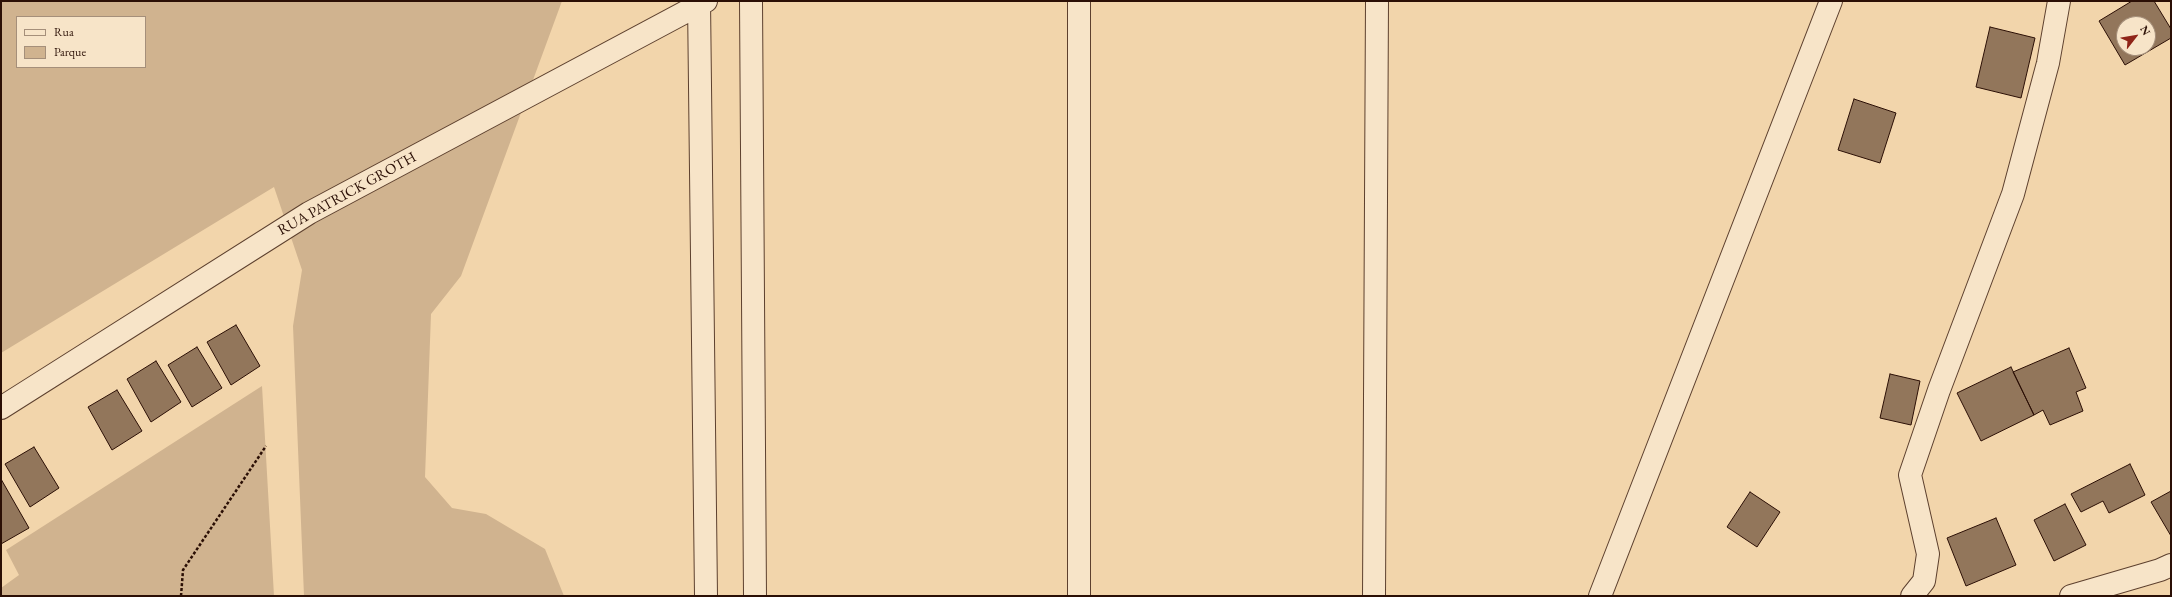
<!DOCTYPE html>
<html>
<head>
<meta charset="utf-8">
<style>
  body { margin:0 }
  #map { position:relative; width:2172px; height:597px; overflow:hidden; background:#f2d5ab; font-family:"EB Garamond",serif }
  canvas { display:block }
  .frame { position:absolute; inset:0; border:2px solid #2b0f05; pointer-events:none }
  .legend { position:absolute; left:16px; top:16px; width:130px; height:52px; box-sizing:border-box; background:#f7e4c8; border:1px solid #a58f7a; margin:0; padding:5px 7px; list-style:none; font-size:12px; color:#2b0f05 }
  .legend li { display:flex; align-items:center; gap:8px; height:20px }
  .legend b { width:20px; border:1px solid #a58f7a }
  .north { position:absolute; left:2116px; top:16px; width:40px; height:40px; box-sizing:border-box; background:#f7e4c8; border:1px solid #a58f7a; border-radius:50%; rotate:59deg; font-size:11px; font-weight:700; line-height:16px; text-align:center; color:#2b0f05 }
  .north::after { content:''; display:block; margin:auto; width:14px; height:18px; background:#8f2418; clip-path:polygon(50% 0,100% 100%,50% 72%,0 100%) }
</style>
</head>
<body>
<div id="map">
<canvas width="2172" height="597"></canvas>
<div class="frame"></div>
<ul class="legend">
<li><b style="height:5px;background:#f7e4c8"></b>Rua</li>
<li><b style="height:11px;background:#d0b38f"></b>Parque</li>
</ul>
<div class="north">N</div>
</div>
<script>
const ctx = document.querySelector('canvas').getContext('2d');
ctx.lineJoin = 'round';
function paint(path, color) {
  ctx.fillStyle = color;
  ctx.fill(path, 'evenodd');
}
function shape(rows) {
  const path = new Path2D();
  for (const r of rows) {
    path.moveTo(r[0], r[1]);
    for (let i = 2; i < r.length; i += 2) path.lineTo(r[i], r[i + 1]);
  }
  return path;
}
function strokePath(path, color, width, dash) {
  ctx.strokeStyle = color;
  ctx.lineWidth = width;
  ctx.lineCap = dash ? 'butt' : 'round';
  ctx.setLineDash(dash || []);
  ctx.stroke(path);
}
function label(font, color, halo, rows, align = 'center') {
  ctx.font = font + ' "EB Garamond",serif';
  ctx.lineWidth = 3;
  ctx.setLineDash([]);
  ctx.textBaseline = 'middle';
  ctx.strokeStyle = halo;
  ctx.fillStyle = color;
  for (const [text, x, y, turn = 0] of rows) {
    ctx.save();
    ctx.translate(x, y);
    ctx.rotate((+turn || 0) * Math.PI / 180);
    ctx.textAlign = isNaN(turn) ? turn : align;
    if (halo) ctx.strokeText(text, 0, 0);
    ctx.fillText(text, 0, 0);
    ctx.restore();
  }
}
paint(shape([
  [1,1,562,1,461,276,431,314,425,477,452,508,486,514,545,549,564,596,304,596,293,326,302,270,274,187,1,353],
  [17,17,145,17,145,67,17,67],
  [262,386,274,596,1,596,1,588,19,575,6,550]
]), '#d0b38f');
const building = shape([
  [2132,1,2154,1,2171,29,2171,38,2125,65,2099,21,2132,1],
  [2124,24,2148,24,2148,48,2124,48,2124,24],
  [1990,27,2035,38,2021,98,1976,87,1990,27],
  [1854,99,1896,113,1880,163,1838,150,1854,99],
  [236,325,260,366,231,385,207,342,236,325],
  [197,347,222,388,192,407,168,365,197,347],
  [2069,348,2086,388,2076,392,2083,411,2050,425,2043,410,2034,415,2013,372,2069,348],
  [156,361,181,402,151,422,127,379,156,361],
  [2011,367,2034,415,1981,441,1957,393,2011,367],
  [1890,374,1920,381,1911,425,1880,418,1890,374],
  [117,390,142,431,112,450,88,407,117,390],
  [34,447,59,488,30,507,5,464,34,447],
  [2130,464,2145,495,2109,513,2103,501,2081,512,2071,494,2130,464],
  [1,479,29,528,1,544,1,479],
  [2171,491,2171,536,2151,502,2171,491],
  [1750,492,1780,512,1757,547,1727,527,1750,492],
  [2065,504,2086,545,2054,561,2034,520,2065,504],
  [1996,518,2016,565,1966,586,1947,538,1996,518]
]);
paint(building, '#92765b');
strokePath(building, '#2b0f05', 1);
const minor = shape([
  [699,1,706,596],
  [751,1,755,596],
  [1,408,309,213,706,1],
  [1079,596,1079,1],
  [1374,596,1377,1],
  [1600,596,1831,1],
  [1912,596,1924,581,1928,554,1910,475,1939,390,2013,194,2048,63,2059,1],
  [2071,596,2160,570,2171,565]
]);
strokePath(minor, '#5d402e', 24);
strokePath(shape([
  [181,596,183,570,266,446]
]), '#2b0f05', 2.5, [3, 2]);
strokePath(minor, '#f7e4c8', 22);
label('15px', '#2b0f05', '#f7e4c8', [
  ["RUA PATRICK GROTH",347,194,-29]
]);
</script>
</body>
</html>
